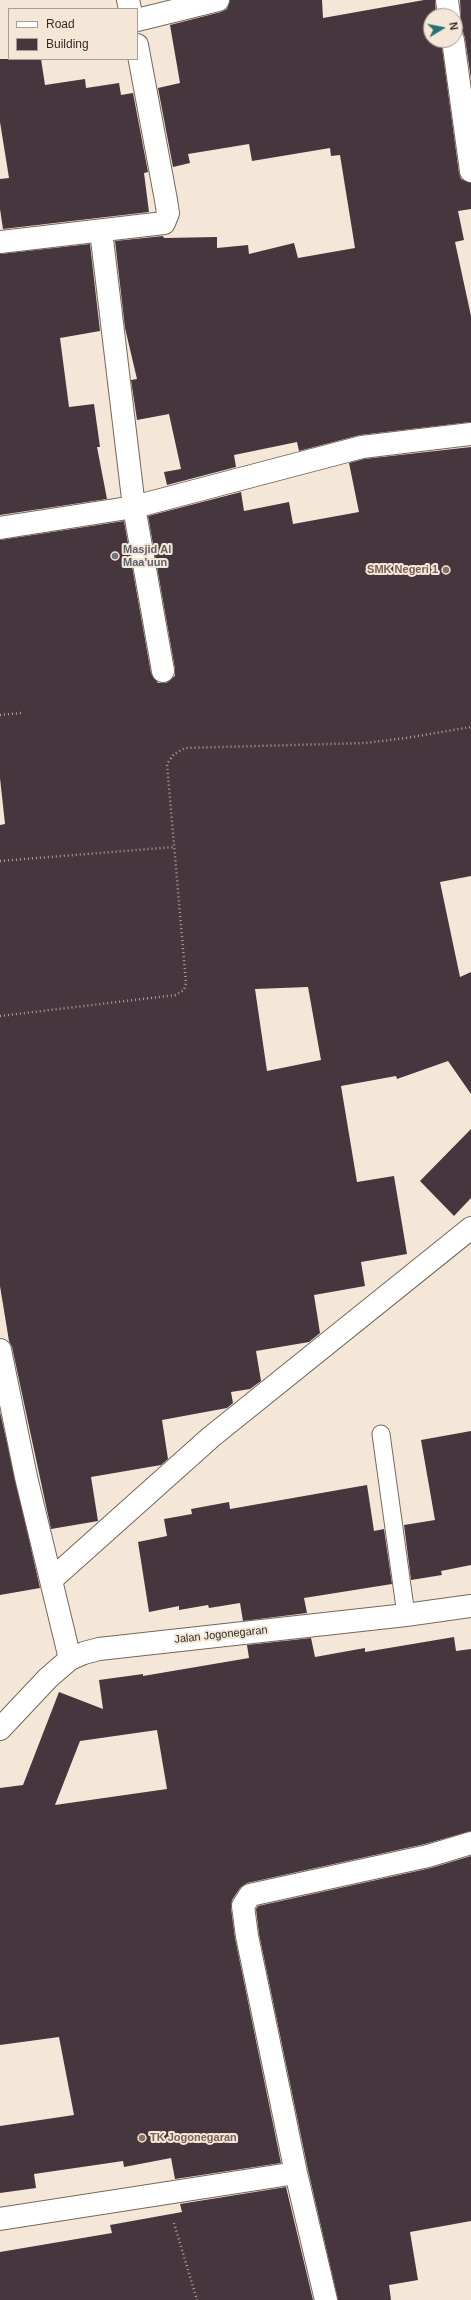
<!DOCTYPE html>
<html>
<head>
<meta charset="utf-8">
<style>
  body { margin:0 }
  #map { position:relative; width:471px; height:2300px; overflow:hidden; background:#f5e7d8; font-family:Arial,sans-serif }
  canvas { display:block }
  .legend { position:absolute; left:8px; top:8px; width:130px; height:52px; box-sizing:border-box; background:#f5e7d8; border:1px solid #a79d91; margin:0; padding:5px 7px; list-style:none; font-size:12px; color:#322d27 }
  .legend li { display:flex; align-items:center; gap:8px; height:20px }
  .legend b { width:20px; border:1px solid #a79d91 }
  .north { position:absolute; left:423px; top:8px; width:40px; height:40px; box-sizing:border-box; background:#f5e7d8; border:1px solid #a79d91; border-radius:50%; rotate:80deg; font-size:11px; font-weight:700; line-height:16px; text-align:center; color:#322d27 }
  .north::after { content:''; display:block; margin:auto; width:14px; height:18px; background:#267172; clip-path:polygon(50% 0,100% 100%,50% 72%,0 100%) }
</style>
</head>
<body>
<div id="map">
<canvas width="471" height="2300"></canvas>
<ul class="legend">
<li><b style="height:5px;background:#fff"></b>Road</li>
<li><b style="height:11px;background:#46363d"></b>Building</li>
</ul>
<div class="north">N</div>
</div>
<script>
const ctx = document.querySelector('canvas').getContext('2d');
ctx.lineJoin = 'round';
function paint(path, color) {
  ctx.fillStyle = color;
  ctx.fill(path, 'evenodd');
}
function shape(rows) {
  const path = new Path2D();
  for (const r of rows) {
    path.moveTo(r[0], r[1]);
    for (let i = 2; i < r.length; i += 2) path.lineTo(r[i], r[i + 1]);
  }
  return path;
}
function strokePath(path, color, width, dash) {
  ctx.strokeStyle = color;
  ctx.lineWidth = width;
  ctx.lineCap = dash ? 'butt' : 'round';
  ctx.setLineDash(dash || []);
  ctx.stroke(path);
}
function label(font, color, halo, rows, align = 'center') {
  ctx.font = font + ' Arial,sans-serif';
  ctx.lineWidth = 4;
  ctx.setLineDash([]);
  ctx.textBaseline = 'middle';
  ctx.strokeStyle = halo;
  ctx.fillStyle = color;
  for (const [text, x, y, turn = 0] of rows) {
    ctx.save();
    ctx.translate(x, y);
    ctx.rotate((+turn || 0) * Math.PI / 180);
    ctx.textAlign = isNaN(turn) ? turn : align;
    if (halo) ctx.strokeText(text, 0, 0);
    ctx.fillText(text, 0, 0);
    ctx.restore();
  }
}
paint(shape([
  [230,0,322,0,323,18,424,0,435,0,436,16,431,16,431,40,441,40,459,173,461,179,471,183,471,209,458,211,464,240,455,242,471,316,471,422,360,435,299,451,297,442,234,455,236,467,167,485,164,472,181,469,169,414,137,420,131,380,137,379,125,328,115,241,163,236,164,238,217,237,217,248,248,245,249,254,294,243,298,258,355,248,340,155,331,156,330,148,252,161,249,144,188,154,190,163,173,167,158,88,180,83,170,25,221,12,227,9],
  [460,0,471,0,471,79,465,38,463,32,455,28,461,20],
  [0,59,41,59,45,85,85,79,86,88,119,83,121,95,133,93,148,172,144,173,149,212,3,229,0,209,0,179,9,178,0,122],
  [90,244,100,331,60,338,69,407,94,404,100,447,97,447,107,499,0,515,0,254],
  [471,447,471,876,440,882,460,977,471,972,471,1094,448,1061,397,1079,396,1076,341,1086,357,1182,394,1176,407,1254,361,1262,365,1286,314,1295,320,1333,309,1342,256,1351,261,1381,250,1389,231,1392,233,1403,227,1408,162,1420,168,1459,161,1465,91,1477,98,1521,51,1529,12,1347,9,1341,0,1286,0,825,5,824,0,778,0,540,124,521,151,673,158,683,166,683,175,676,175,669,148,516,241,492,244,511,289,502,293,524,359,512,349,463,364,459],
  [308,987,321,1060,267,1071,255,989],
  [471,1129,471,1198,454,1216,420,1181],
  [0,1412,40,1588,0,1595],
  [471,1431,471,1565,441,1571,442,1575,411,1580,404,1525,435,1520,421,1440],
  [367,1485,374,1531,384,1529,392,1584,304,1598,307,1613,243,1621,240,1603,209,1608,208,1605,179,1610,179,1606,149,1612,138,1542,167,1536,164,1519,192,1514,191,1509,229,1502,230,1509],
  [454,1637,456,1651,471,1649,471,1831,425,1844,247,1883,240,1888,232,1900,231,1908,235,1938,281,2163,175,2179,171,2158,124,2167,123,2161,34,2174,36,2188,0,2193,0,2126,74,2115,59,2037,0,2045,0,1788,23,1785,59,1692,103,1709,99,1680,143,1674,143,1676,249,1658,247,1645,311,1638,315,1657,365,1648,365,1652],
  [157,1730,167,1789,55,1805,80,1741],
  [471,1856,471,2221,410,2232,418,2280,389,2285,391,2300,338,2300,308,2170,259,1934,256,1909,258,1906,431,1868],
  [286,2187,313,2300,0,2300,0,2252,112,2233,110,2225,182,2212,180,2204]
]), '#46363d');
const service = shape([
  [381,1434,406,1615]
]);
const minor = shape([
  [128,0,130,9],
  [447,0,449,16],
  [137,20,218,0],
  [453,40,471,171],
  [101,231,134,507,163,671],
  [0,242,164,223,168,213,166,200,137,45],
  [0,528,134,507,362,447,471,434],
  [0,1350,26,1477,70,1659],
  [51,1580,211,1437,471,1228],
  [0,2219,296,2173],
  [326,2300,296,2173,247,1936,243,1906,250,1895,428,1856,471,1843]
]);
const tertiary = shape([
  [0,1729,48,1678,70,1659,84,1653,99,1649,406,1615,471,1606]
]);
strokePath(service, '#74685a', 19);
strokePath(minor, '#74685a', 24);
strokePath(tertiary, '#74685a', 24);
strokePath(shape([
  [0,715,21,713],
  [0,861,174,847],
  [0,1016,176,995,184,990,186,983,167,764,174,754,185,748,366,743,406,738,471,727],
  [174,2223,197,2300]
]), '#ada397', 2.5, [1, 3]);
strokePath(service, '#fff', 17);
strokePath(minor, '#fff', 22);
strokePath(tertiary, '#fff', 22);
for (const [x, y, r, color] of [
  [115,556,4,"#6b7280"],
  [446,570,4,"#8d6e63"],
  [142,2138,4,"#8d6e63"]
]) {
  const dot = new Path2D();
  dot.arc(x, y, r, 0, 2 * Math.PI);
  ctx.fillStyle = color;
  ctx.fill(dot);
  strokePath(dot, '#f5e7d8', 1.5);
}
label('bold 11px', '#5b616d', '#f5e7d8', [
  ["Masjid Al",123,550],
  ["Maa'uun",123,563]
], 'left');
label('bold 11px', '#785e54', '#f5e7d8', [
  ["SMK Negeri 1",438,570],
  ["TK Jogonegaran",150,2138,"left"]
], 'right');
label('11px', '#322d27', '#f5e7d8', [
  ["Jalan Jogonegaran",221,1635,-6]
]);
</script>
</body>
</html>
